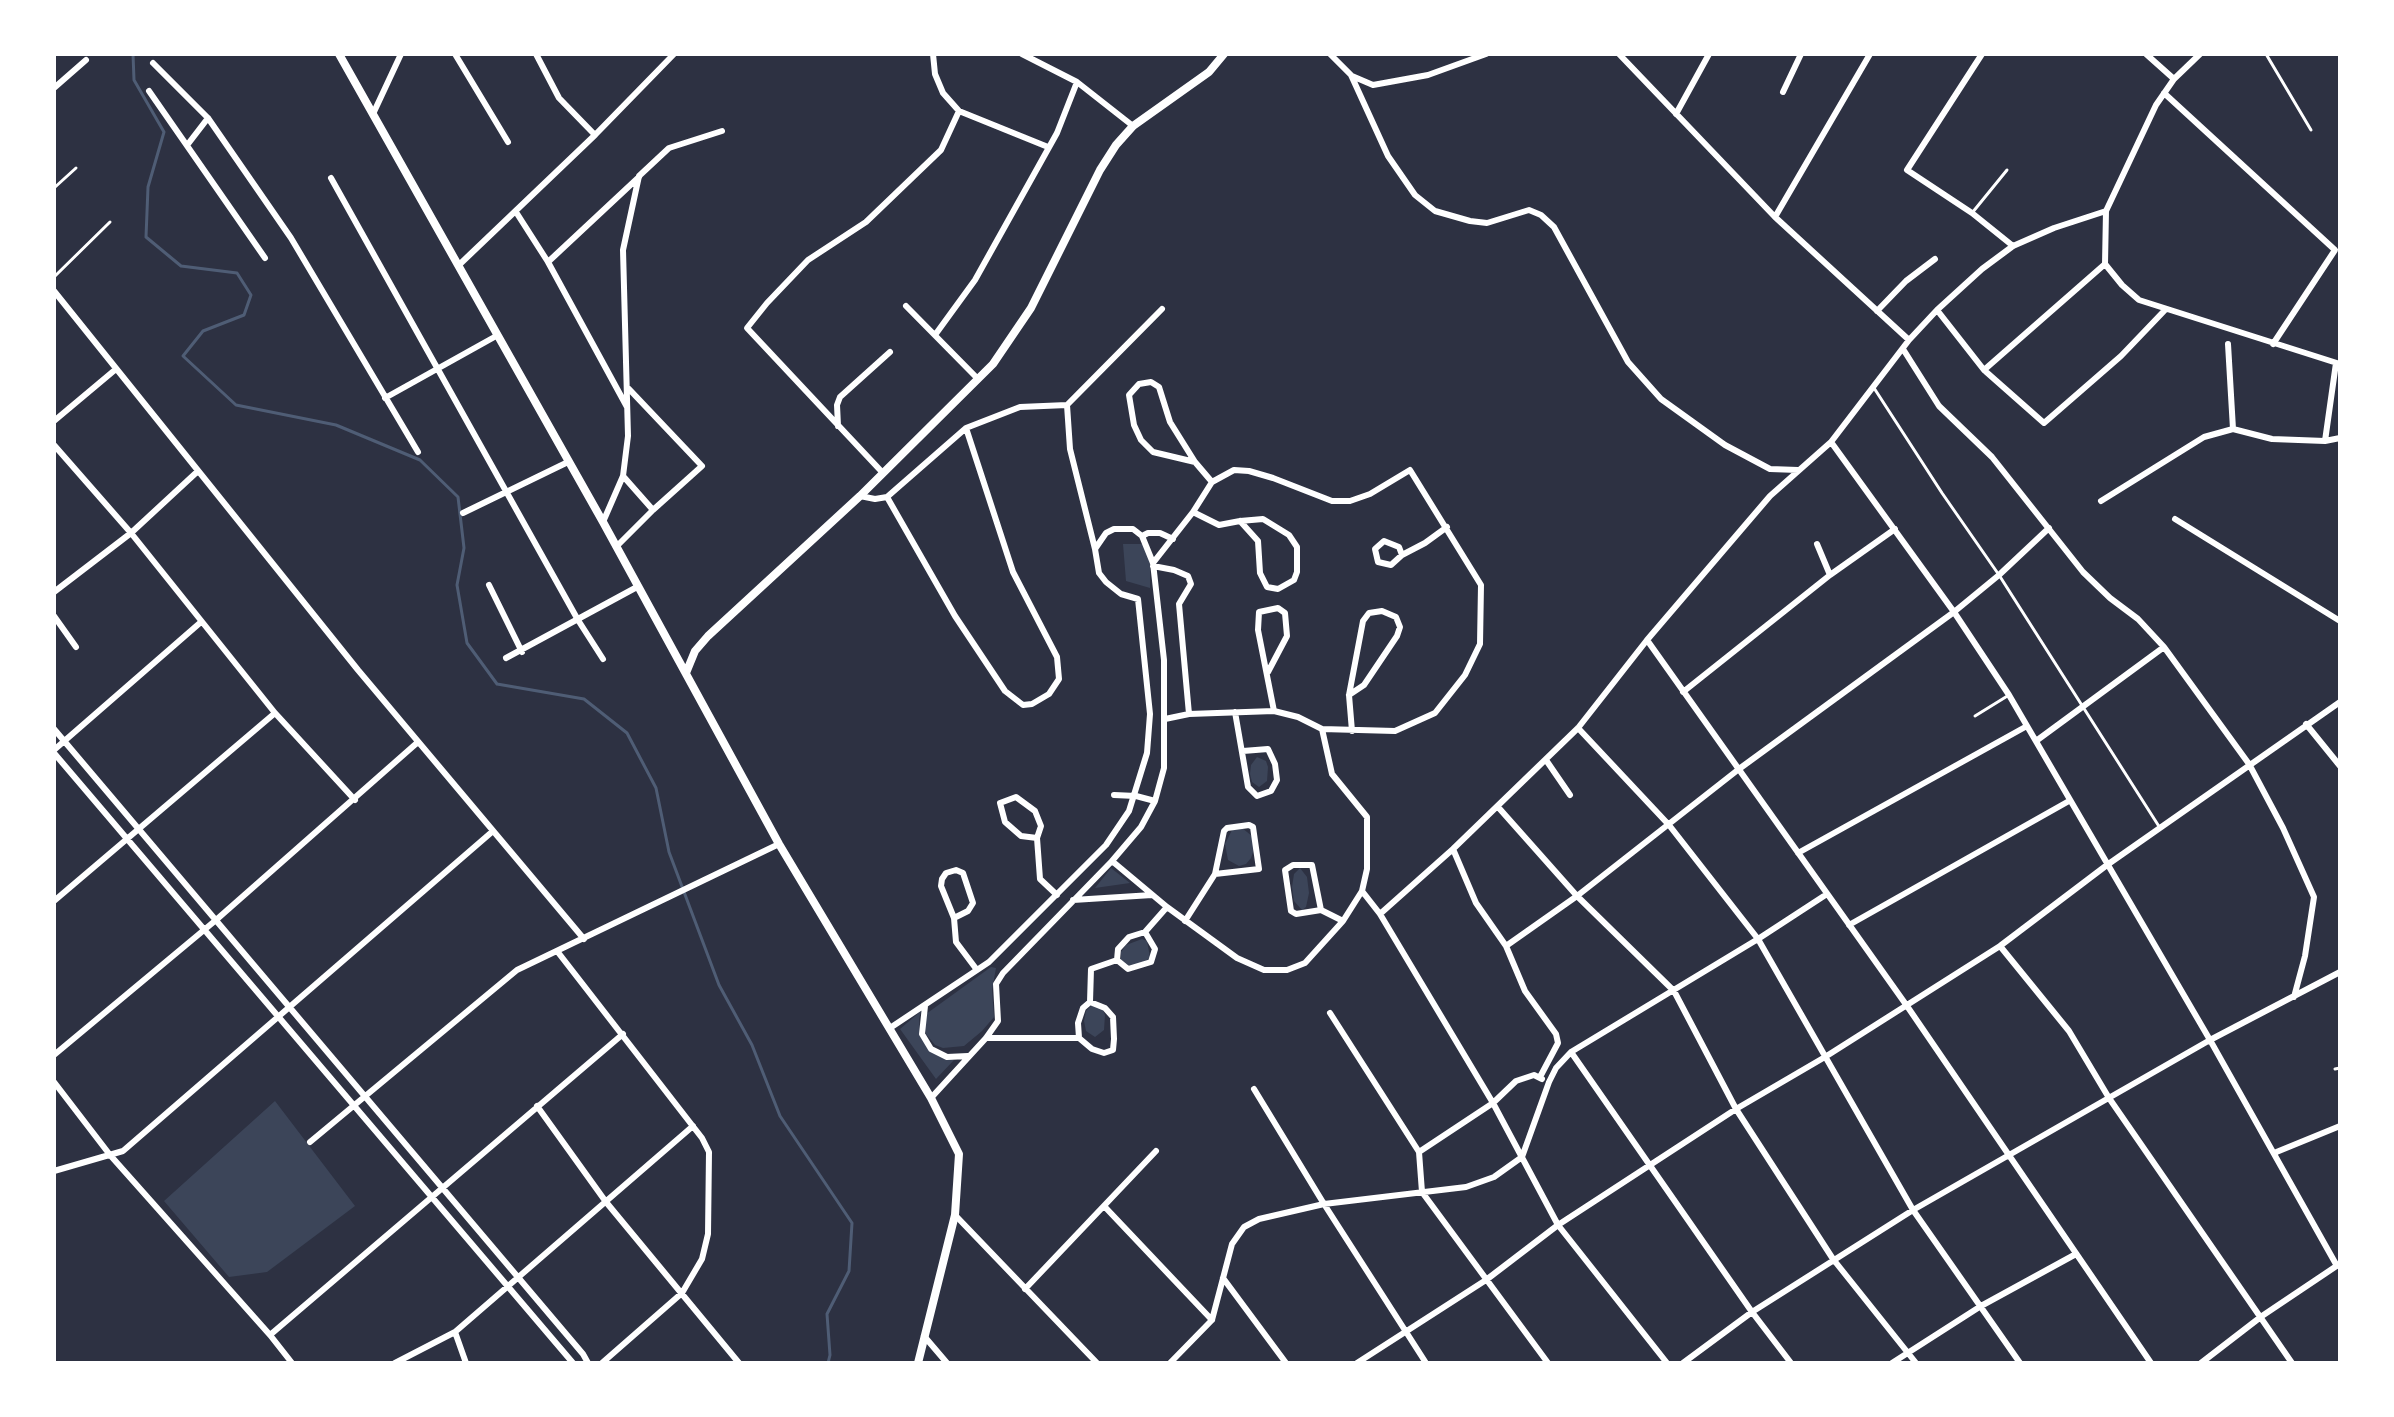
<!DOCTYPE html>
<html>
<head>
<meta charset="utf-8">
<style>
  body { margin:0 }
  #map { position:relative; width:2394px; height:1417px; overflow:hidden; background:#2d3142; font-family:Manrope,sans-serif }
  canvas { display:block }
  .frame { position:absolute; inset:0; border:56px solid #fff; pointer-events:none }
</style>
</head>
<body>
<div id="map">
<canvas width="2394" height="1417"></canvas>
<div class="frame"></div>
</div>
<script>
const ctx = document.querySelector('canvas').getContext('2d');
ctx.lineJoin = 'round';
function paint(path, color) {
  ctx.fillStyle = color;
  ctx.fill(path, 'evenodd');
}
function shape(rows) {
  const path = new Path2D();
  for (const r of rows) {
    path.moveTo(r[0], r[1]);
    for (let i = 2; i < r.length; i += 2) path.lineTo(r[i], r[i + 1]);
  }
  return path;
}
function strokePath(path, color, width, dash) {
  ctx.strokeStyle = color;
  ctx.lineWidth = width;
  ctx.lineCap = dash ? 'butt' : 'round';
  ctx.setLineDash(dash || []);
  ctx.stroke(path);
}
paint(shape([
  [1123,544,1142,544,1150,552,1150,588,1126,581],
  [1257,757,1266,761,1268,767,1267,781,1259,787,1252,782,1250,774,1251,765],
  [1242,828,1252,836,1254,849,1251,858,1246,864,1239,866,1228,860,1225,844,1232,830],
  [1111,868,1130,883,1095,888],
  [1300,868,1307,877,1309,893,1306,907,1302,910,1294,901,1292,887,1294,874],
  [1142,939,1147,941,1150,957,1143,965,1126,966,1121,962,1121,952,1126,945],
  [991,967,996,968,992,990,994,1017,982,1031,964,1046,943,1048,935,1045,926,1034,924,1023,926,1014],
  [1093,1004,1102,1008,1105,1015,1104,1030,1095,1037,1086,1031,1084,1021,1086,1011],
  [921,1011,919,1019,920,1032,926,1043,954,1060,936,1079,900,1029],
  [275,1101,355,1206,267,1272,229,1277,164,1201]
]), '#3c4559');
strokePath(shape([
  [133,54,134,80,164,132,148,187,146,237,181,266,237,273,251,295,244,315,203,331,183,356,236,405,336,425,420,460,458,497,464,548,457,585,467,643,497,684,584,699,627,733,656,788,669,852,719,985,752,1045,780,1116,852,1223,849,1271,827,1314,830,1355,828,1363]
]), '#4f5d75', 3);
strokePath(shape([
  [2266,54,2311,130],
  [54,188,76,168],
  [1972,213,2007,170],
  [54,277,110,222],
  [1874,388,1942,493,1999,575,2160,828],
  [1975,716,2009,695],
  [2335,1069,2340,1068]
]), '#fff', 3);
strokePath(shape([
  [455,54,508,142],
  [536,54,559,98,595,135],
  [1022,54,1077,82,1133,126],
  [1330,54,1351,75,1388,156,1415,195,1435,211,1470,221,1487,223,1529,210,1541,215,1554,227,1628,362,1661,399,1725,445,1770,469,1798,470],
  [1619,54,1775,217,1909,340],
  [1982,54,1907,170,1972,213,2013,246],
  [2146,54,2174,79],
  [2200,54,2174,79,2156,105,2106,211,2105,264,2122,285,2139,300,2340,364],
  [153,63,208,118,291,238,418,452],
  [1352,76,1373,85,1428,75,1486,54],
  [54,88,86,60],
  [149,91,265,258],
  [1783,92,1801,54],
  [2164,93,2335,250,2273,344],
  [959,111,1048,147],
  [373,114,401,54],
  [1676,114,1709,54],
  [188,144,208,118],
  [331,178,578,620,603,659],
  [516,212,548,262,627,407],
  [1775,217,1870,54],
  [548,262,639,177],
  [460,264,595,135,674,54],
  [54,291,358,670,584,939],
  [906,306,978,379],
  [1937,310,1984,370,2044,423,2121,356,2165,310],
  [1877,311,1906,281,1935,259],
  [935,335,975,280,1057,133,1077,82],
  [2228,344,2233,429],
  [1903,349,1939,406,1992,457,2083,572,2110,598,2138,619,2164,647,2249,764,2283,828,2314,897,2305,956,2294,997],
  [1984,370,2105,264],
  [385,398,498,335],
  [1067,405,1070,449,1095,549],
  [54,421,116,369],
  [838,426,837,405,840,397,890,352],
  [2325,441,2336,363],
  [1831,442,1954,612,2009,695,2210,1040,2337,1266],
  [54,445,131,533,275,713,355,800],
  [1195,462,1170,422,1159,387,1151,382,1139,384,1129,395,1134,425,1141,440,1153,452,1195,462,1212,482],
  [882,472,747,328,767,303,808,260,866,222,941,150,959,111,943,93,935,74,933,54],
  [623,476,653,510],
  [860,496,875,499,887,497,966,428,1020,407,1067,405,1162,309],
  [887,497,955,616,1005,691,1023,705,1032,704,1049,694,1059,679,1057,657,1013,572,966,428],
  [2101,501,2204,437,2233,429,2272,439,2325,441,2340,438],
  [1193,512,1219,525,1240,521,1263,519,1289,535,1297,547,1297,572,1294,580,1278,589,1267,587,1260,573,1258,541,1240,521],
  [463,513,568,462],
  [2175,519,2340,621],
  [603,522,623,476,628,436,623,250,639,176,669,148,722,131],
  [1142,536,1148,533,1160,533,1173,539],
  [1817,544,1830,575],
  [616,547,653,510,702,466,629,389],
  [1402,555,1399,547,1384,541,1375,549,1378,562,1391,565,1402,555,1425,543,1447,527],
  [1153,563,1193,512,1212,482,1234,470,1249,471,1273,478,1332,501,1350,501,1370,494,1410,470,1481,585,1480,644,1465,675,1435,713,1395,731,1322,729,1298,717,1274,711,1189,714,1165,719],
  [1153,566,1174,570,1188,576,1191,584,1179,604,1189,714],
  [489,585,522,652],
  [54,592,131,533,198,471],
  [54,616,76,647],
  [1647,640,1907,1006,2151,1363],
  [506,658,637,587],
  [1268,672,1287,636,1285,613,1278,608,1259,612,1258,630,1274,711],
  [1683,692,1830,575,1895,529],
  [1349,695,1364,685,1397,636,1400,627,1396,617,1382,611,1369,613,1363,621,1349,695,1352,731],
  [1235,712,1248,787,1257,796,1271,791,1277,780,1275,764,1268,749,1243,751],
  [2306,724,2340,766],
  [1578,728,1669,825,1758,939,1913,1210,2020,1363],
  [54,729,583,1354,588,1363],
  [2036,741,2164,647],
  [54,750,201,622],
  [54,753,573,1363],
  [1546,760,1570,795],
  [1114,795,1136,796,1155,801],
  [1498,807,1577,896,1674,991,1736,1109,1833,1259,1916,1363],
  [1037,838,1021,836,1005,822,1000,803,1016,797,1035,811,1041,826,1037,838,1040,879,1057,895],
  [1453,849,1476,903,1506,946,1525,991,1556,1034,1558,1043,1540,1077],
  [1798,853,2027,726],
  [1112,861,1167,907,1237,958,1264,970,1287,970,1305,963,1343,921,1362,891,1367,869,1367,817,1332,774,1322,729],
  [1362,891,1380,914,1493,1103,1558,1225,1667,1363],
  [1073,900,1152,895],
  [54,901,275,713],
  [1321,910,1312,865,1293,865,1285,870,1291,911,1296,914,1321,910,1343,921],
  [1380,914,1453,849,1578,728,1647,640,1770,496,1831,442,1909,340,1937,310,1982,269,2013,246,2054,228,2106,211],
  [954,918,968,911,973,903,963,873,956,870,946,873,942,879,941,886,954,918,956,942,977,970],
  [1185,921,1215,874,1224,831,1227,828,1249,825,1253,827,1259,869,1215,874],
  [1849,925,2069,801],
  [1145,932,1155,949,1151,962,1128,969,1117,960,1118,949,1129,937,1145,932,1167,907],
  [1506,946,1577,896,1739,769,1954,612,1999,575,2049,528],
  [2000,946,2069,1031,2109,1098,2292,1363],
  [557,951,702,1138,709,1152,708,1234,702,1259,682,1293,602,1363],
  [1090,1002,1091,969,1117,960],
  [925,1006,922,1034,931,1049,947,1057,968,1056],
  [1330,1013,1419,1152,1422,1192,1548,1363],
  [890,1028,989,962,1106,845,1129,811,1147,753,1150,714,1138,599,1121,594,1106,582,1099,573,1095,549,1106,533,1114,529,1133,529,1142,536,1153,563,1164,660,1164,768,1155,801,1141,827,1112,861,1003,973,996,984,998,1021,986,1038,931,1098],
  [986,1038,1079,1038,1092,1049,1104,1053,1113,1050,1114,1039,1113,1017,1105,1008,1090,1002,1083,1008,1078,1023,1079,1038],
  [1571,1052,1752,1312,1791,1363],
  [54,1055,216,920,418,742],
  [54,1082,110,1155,270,1335,292,1363],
  [1254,1089,1324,1204,1426,1363],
  [537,1106,606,1202,739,1363],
  [310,1142,517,970,779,844],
  [1419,1152,1493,1103,1516,1081,1534,1075,1542,1079],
  [2274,1153,2340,1126],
  [54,1171,123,1151,493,831],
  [1104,1206,1212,1320],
  [955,1215,1097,1363],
  [1223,1278,1286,1363],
  [1025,1289,1156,1151],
  [455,1332,466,1363],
  [270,1335,623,1034],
  [924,1336,947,1363],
  [395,1363,455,1332,693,1126],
  [1170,1363,1212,1320,1232,1244,1244,1227,1259,1219,1324,1204,1466,1187,1494,1177,1522,1157,1549,1082,1556,1068,1571,1052,1758,939,1827,894],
  [1357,1363,1486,1280,1558,1225,1736,1109,1825,1057,2000,946,2107,865,2340,702],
  [1683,1363,1752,1312,1913,1210,2210,1040,2340,972],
  [1892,1363,1981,1306,2076,1254],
  [2201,1363,2262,1316,2338,1265]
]), '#fff', 6);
strokePath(shape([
  [339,54,603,522,779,844,931,1098,959,1154,955,1215,918,1363],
  [686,673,695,651,708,636,860,496,993,364,1031,308,1100,170,1116,145,1133,126,1209,72,1224,54]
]), '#fff', 8);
</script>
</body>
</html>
